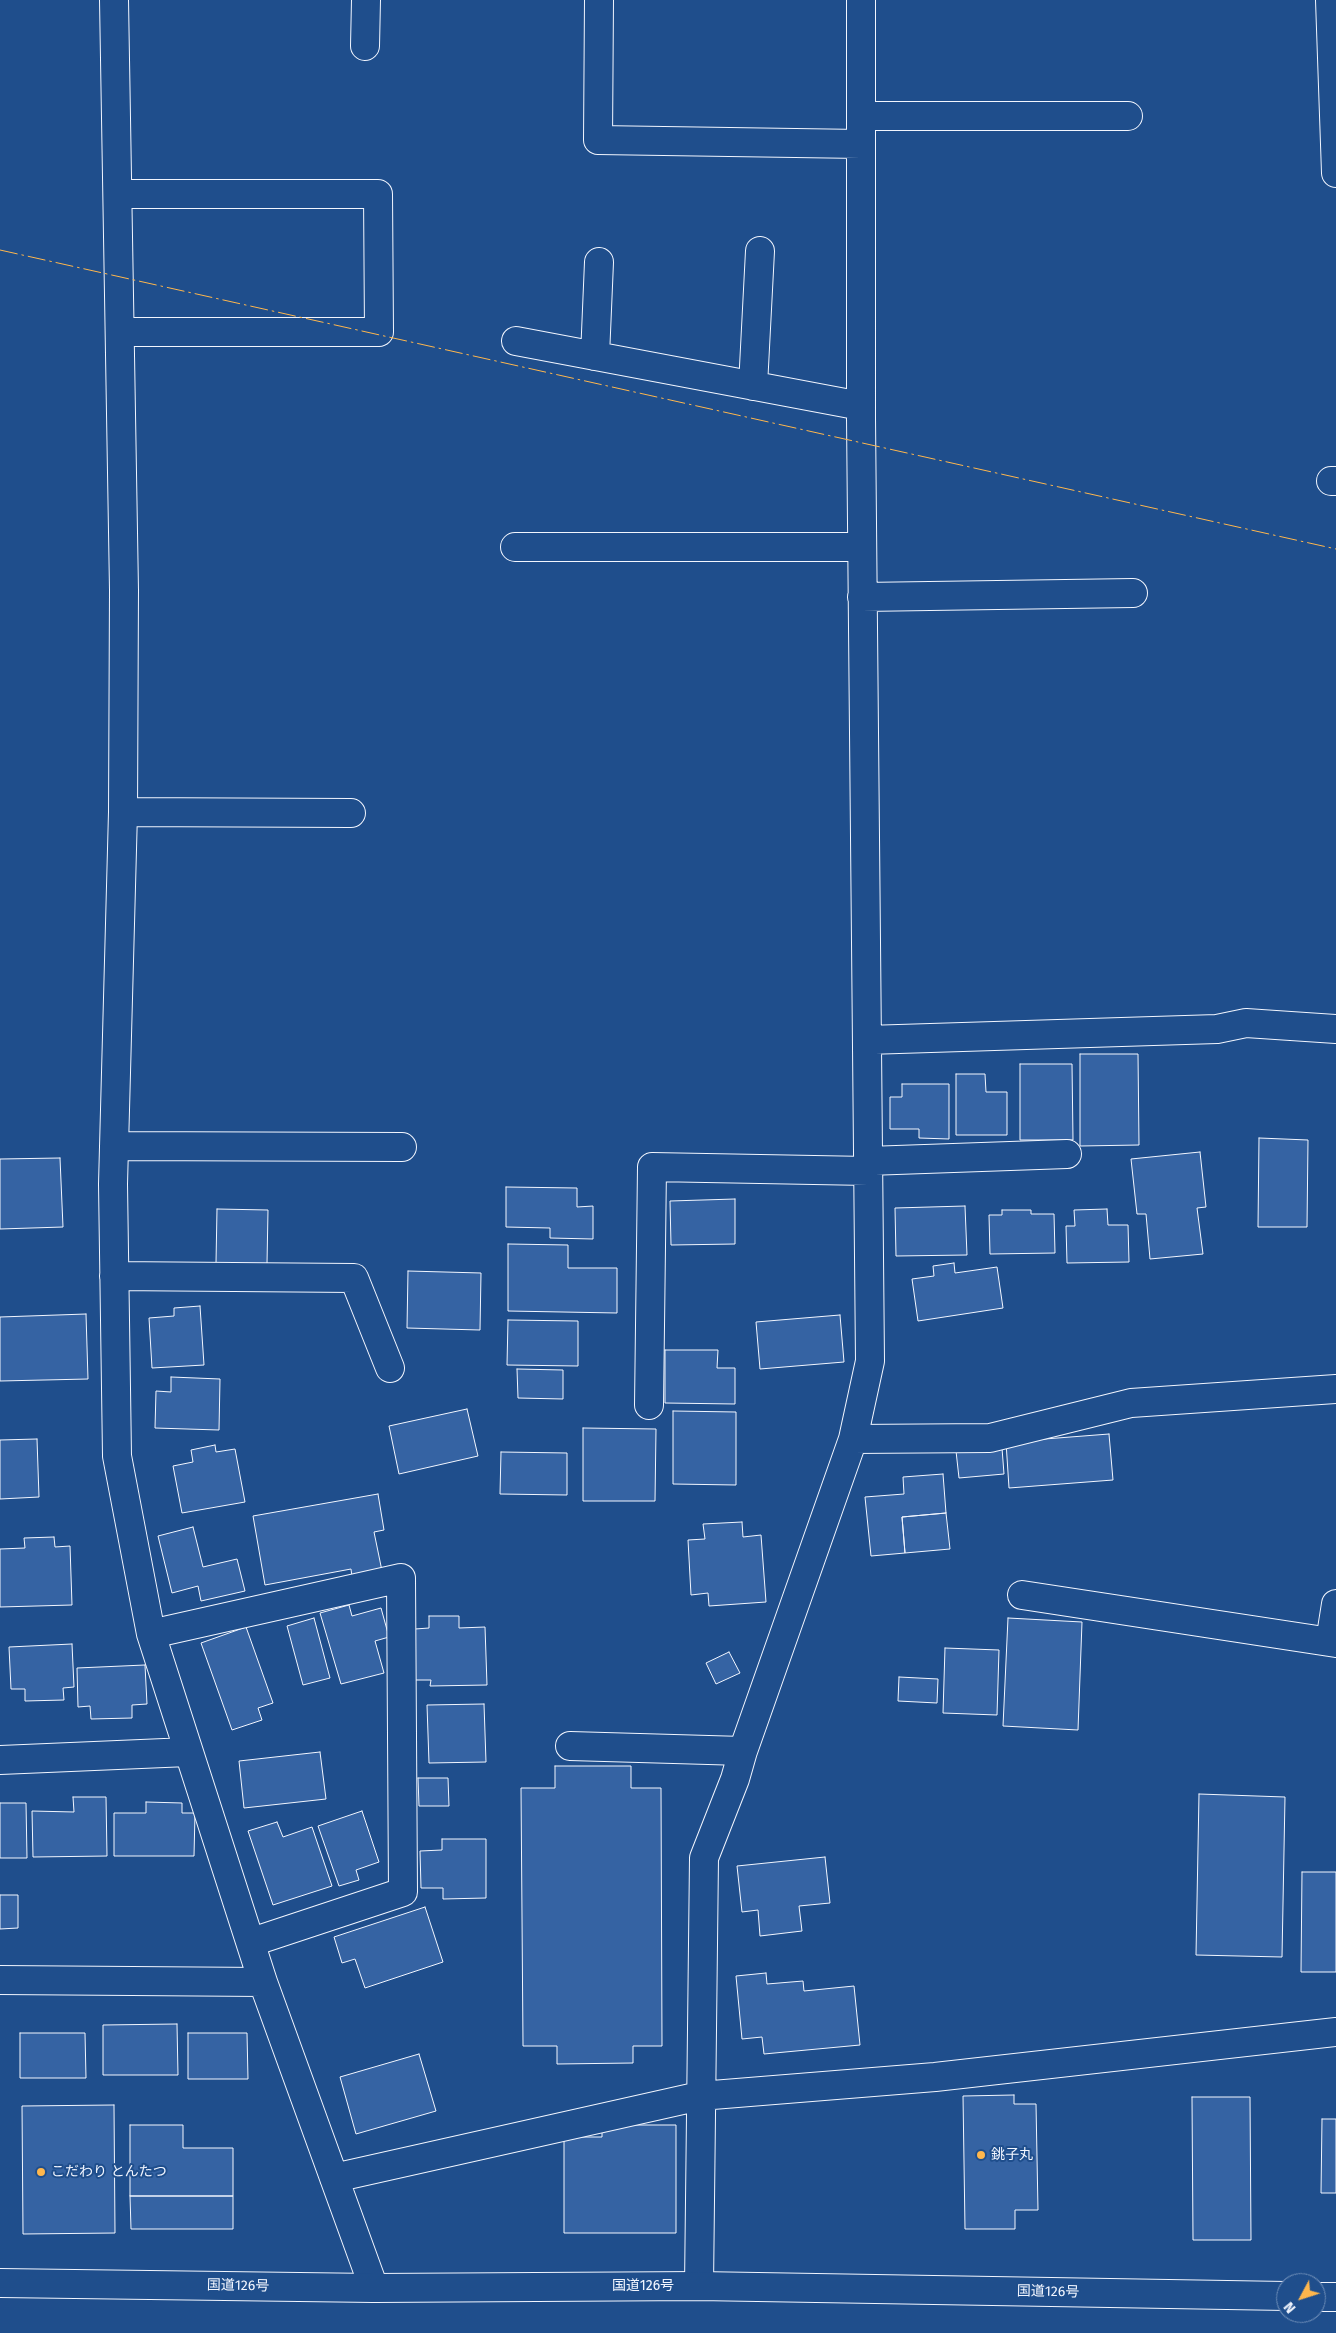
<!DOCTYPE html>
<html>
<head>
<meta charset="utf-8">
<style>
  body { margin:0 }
  #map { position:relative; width:1336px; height:2333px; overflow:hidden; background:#1f4e8c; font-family:"Fira Sans",sans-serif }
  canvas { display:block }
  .north { position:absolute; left:1276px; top:2273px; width:50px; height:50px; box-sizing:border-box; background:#1f4e8c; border:1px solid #7391ba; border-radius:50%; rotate:230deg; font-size:14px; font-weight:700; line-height:20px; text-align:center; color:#f2f6ff }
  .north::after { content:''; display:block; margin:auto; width:18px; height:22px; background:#ffb74d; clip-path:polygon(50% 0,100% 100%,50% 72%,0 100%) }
</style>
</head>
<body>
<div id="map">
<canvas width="1336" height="2333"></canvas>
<div class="north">N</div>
</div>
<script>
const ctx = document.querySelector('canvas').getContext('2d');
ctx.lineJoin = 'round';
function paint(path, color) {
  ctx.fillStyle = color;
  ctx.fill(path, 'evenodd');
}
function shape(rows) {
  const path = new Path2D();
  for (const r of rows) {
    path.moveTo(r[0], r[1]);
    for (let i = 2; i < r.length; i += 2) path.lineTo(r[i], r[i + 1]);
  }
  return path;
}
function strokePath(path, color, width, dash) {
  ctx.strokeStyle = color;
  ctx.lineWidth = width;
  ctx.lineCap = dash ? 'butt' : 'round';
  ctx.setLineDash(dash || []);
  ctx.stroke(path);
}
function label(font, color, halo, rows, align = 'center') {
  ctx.font = font + ' "Fira Sans","Noto Sans JP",sans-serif';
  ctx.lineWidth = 4;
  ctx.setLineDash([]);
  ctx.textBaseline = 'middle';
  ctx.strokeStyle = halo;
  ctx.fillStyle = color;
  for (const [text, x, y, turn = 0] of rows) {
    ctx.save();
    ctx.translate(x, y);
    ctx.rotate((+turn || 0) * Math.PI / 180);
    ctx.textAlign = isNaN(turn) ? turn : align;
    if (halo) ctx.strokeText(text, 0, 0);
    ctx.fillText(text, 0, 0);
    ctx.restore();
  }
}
const building = shape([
  [1080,1054,1138,1054,1139,1145,1080,1146,1080,1054],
  [1020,1064,1072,1064,1073,1140,1020,1140,1020,1064],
  [956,1074,985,1074,986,1092,1007,1092,1007,1135,956,1135,956,1074],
  [902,1084,949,1084,949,1139,919,1138,919,1129,890,1129,890,1097,902,1097,902,1084],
  [1259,1138,1308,1140,1307,1227,1258,1227,1259,1138],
  [1200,1152,1206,1207,1197,1208,1203,1254,1150,1259,1146,1214,1137,1214,1131,1159,1200,1152],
  [60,1158,63,1227,0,1229,0,1159,60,1158],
  [506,1187,577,1188,577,1207,593,1206,593,1239,550,1238,550,1228,506,1227,506,1187],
  [735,1199,735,1244,671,1245,670,1201,735,1199],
  [965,1206,967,1255,896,1256,895,1208,965,1206],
  [217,1209,268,1210,267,1264,216,1263,217,1209],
  [1107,1209,1108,1225,1128,1225,1129,1262,1067,1263,1066,1226,1075,1226,1074,1210,1107,1209],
  [1002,1210,1031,1210,1031,1214,1054,1214,1055,1253,990,1254,989,1215,1002,1215,1002,1210],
  [508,1244,568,1245,568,1268,617,1268,617,1313,508,1311,508,1244],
  [954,1263,955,1273,997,1267,1003,1308,918,1321,912,1279,934,1276,933,1266,954,1263],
  [408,1271,481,1273,480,1330,407,1328,408,1271],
  [200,1306,204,1365,152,1368,149,1318,174,1316,174,1308,200,1306],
  [86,1314,88,1379,0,1381,0,1317,86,1314],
  [840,1315,844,1362,760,1369,756,1322,840,1315],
  [508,1320,578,1321,578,1366,507,1365,508,1320],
  [665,1350,718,1350,717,1368,735,1368,735,1404,665,1403,665,1350],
  [517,1369,563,1370,563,1399,518,1398,517,1369],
  [171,1377,220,1379,219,1430,155,1428,156,1391,171,1392,171,1377],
  [467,1409,478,1456,399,1474,389,1426,467,1409],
  [673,1411,736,1412,736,1485,673,1484,673,1411],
  [583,1428,656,1429,655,1501,583,1501,583,1428],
  [1109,1434,1113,1480,1009,1488,1006,1442,1109,1434],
  [37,1439,39,1497,0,1499,0,1440,37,1439],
  [215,1445,216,1452,235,1449,245,1502,182,1513,173,1466,193,1462,191,1450,215,1445],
  [1002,1448,1004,1474,959,1478,956,1451,1002,1448],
  [501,1452,567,1453,567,1495,500,1494,501,1452],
  [943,1474,946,1513,902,1517,905,1553,871,1556,865,1497,904,1494,903,1477,943,1474],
  [378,1494,384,1530,374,1532,382,1571,352,1577,351,1569,265,1585,253,1516,378,1494],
  [946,1513,950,1549,905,1553,902,1517,946,1513],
  [742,1522,743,1537,761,1535,766,1602,709,1606,708,1593,691,1595,688,1540,705,1539,703,1524,742,1522],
  [193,1527,203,1567,237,1559,245,1591,201,1601,198,1586,172,1593,158,1536,193,1527],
  [54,1537,55,1547,70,1546,72,1605,0,1607,0,1549,25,1548,24,1538,54,1537],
  [349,1605,352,1616,381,1608,389,1637,375,1641,384,1673,341,1684,320,1613,349,1605],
  [429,1616,459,1616,459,1628,485,1627,487,1685,430,1686,431,1680,415,1680,415,1629,429,1628,429,1616],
  [314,1618,330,1678,303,1685,287,1626,314,1618],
  [1008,1618,1082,1622,1078,1730,1003,1726,1008,1618],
  [246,1627,273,1703,258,1708,262,1720,232,1730,201,1643,246,1627],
  [72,1644,74,1687,63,1688,64,1700,25,1701,25,1689,11,1689,9,1647,72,1644],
  [945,1648,999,1650,997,1715,943,1713,945,1648],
  [729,1652,740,1673,716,1684,706,1663,729,1652],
  [145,1665,147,1704,132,1705,132,1718,91,1719,90,1706,78,1707,77,1668,145,1665],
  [899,1677,938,1679,937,1703,898,1701,899,1677],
  [484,1704,486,1762,429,1763,427,1705,484,1704],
  [320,1752,326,1799,244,1808,239,1761,320,1752],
  [555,1766,631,1766,631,1788,661,1788,662,2046,633,2046,633,2063,557,2064,557,2046,523,2046,521,1788,555,1788,555,1766],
  [418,1778,448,1778,449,1806,419,1806,418,1778],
  [1199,1794,1285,1797,1282,1957,1196,1955,1199,1794],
  [73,1797,106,1797,107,1856,33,1857,32,1811,74,1812,73,1797],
  [146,1802,182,1803,182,1813,195,1813,194,1856,114,1856,114,1813,146,1813,146,1802],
  [0,1803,26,1803,27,1858,0,1858,0,1803],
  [362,1811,379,1862,356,1870,359,1880,339,1886,318,1826,362,1811],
  [277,1822,283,1837,312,1827,332,1886,273,1905,248,1831,277,1822],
  [442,1839,486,1839,486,1898,443,1899,443,1888,421,1888,420,1851,442,1850,442,1839],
  [825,1857,830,1903,799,1906,802,1931,760,1936,758,1910,742,1912,737,1866,825,1857],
  [1302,1872,1336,1872,1336,1972,1301,1972,1302,1872],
  [0,1895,18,1895,18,1928,0,1929,0,1895],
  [425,1907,443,1962,365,1988,355,1959,342,1963,334,1937,425,1907],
  [766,1973,767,1984,803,1981,804,1991,854,1986,860,2045,764,2054,762,2037,742,2039,736,1976,766,1973],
  [177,2024,178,2075,103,2075,103,2025,177,2024],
  [20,2033,85,2033,86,2078,20,2078,20,2033],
  [188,2033,247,2033,248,2079,188,2079,188,2033],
  [419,2054,436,2111,356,2134,340,2077,419,2054],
  [1014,2095,1014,2104,1036,2104,1038,2210,1015,2210,1015,2229,965,2229,963,2096,1014,2095],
  [1192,2097,1250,2097,1251,2240,1193,2240,1192,2097],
  [114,2105,115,2233,23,2234,22,2106,114,2105],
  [1322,2119,1336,2119,1336,2193,1321,2193,1322,2119],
  [130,2125,183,2125,183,2148,233,2148,233,2196,130,2196,130,2125],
  [602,2125,676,2125,676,2233,564,2233,564,2137,602,2137,602,2125],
  [130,2196,233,2196,233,2229,131,2229,130,2196]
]);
paint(building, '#3563a3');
strokePath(building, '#f2f6ff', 1);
const minor = shape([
  [114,0,124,590,123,812,113,1184,117,1456,151,1634,263,1982,374,2288],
  [599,0,598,140,861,144],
  [1330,0,1336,173],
  [365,46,366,0],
  [861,116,1128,116],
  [118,194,378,194,379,332,120,332],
  [516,341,861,406],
  [595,356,599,262],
  [753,386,760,251],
  [1331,481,1336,481],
  [515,547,862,547],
  [862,597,1133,593],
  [123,812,351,813],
  [867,1040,1217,1029,1246,1023,1336,1029],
  [114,1146,402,1147],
  [868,1161,1067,1154],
  [114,1276,354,1278,390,1368],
  [649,1405,652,1167,868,1171],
  [853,1439,990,1438,1131,1403,1336,1389],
  [1022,1595,1336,1643],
  [151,1634,401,1578,403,1892,252,1942],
  [1330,1642,1336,1604],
  [570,1746,743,1751],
  [0,1760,188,1752],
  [0,1980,263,1982],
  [334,2178,700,2096,935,2077,1336,2032],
  [699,2286,704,1858,735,1779,743,1751,853,1439,870,1361,861,418,861,0]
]);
const highway = shape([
  [0,2283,374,2288,699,2286,1286,2296],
  [1316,2297,1336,2297]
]);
strokePath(minor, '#f2f6ff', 30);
strokePath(highway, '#f2f6ff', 30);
strokePath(minor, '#1f4e8c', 28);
strokePath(highway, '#1f4e8c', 28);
strokePath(shape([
  [0,250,1336,549]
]), '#ffb74d', 1, [18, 4, 2.5, 4]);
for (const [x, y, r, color] of [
  [981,2155,5,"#ffb74d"],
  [41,2172,5,"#ffb74d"]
]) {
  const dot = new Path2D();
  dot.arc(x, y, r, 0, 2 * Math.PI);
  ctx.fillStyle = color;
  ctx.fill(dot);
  strokePath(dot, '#1f4e8c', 2);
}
label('14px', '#f2f6ff', '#1f4e8c', [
  ["銚子丸",991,2155],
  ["こだわり とんたつ",51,2172]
], 'left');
label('14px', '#f2f6ff', '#1f4e8c', [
  ["国道126号",238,2286,1],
  ["国道126号",643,2286],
  ["国道126号",1048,2292,1]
]);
</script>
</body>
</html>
